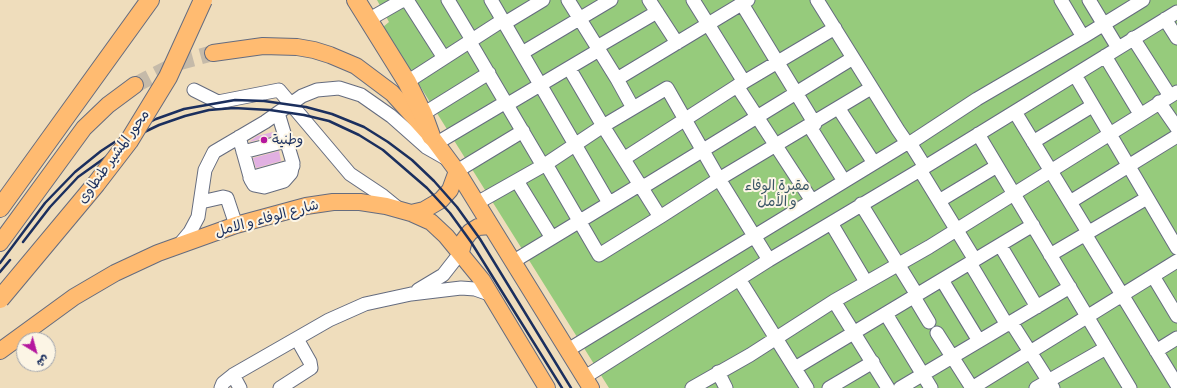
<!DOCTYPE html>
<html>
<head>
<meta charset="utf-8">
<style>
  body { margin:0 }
  #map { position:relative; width:1177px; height:388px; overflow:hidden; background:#efddbc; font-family:Itim,"Playpen Sans Arabic",sans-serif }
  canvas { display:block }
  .north { position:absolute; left:16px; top:332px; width:40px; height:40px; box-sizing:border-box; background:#fcf5e5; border:1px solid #a2a6af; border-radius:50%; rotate:143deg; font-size:11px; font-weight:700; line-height:16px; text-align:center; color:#1b2f5e }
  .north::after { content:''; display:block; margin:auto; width:14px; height:18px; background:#b5179e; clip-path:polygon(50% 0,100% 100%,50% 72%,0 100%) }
</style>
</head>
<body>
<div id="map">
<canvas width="1177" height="388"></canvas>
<div class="north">ش</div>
</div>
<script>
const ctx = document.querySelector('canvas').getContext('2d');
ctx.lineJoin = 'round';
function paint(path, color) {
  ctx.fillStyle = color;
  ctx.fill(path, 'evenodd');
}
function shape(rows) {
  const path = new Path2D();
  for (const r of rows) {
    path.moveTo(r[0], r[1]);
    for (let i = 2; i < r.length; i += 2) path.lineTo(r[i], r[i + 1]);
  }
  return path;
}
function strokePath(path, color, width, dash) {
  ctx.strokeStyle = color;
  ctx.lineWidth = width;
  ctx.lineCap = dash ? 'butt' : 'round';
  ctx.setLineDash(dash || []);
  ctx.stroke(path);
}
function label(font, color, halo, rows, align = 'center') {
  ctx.font = font + ' Itim,"Playpen Sans Arabic",sans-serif';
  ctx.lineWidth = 4;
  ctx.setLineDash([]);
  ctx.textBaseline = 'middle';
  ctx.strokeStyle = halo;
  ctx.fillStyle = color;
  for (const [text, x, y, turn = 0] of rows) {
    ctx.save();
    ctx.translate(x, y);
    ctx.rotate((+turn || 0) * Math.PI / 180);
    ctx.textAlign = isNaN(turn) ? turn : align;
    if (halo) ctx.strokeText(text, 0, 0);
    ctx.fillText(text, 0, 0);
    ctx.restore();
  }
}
paint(shape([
  [377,0,1177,0,1177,388,609,388,383,27,389,22]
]), '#96cb7c');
paint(shape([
  [273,132,274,136,249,142,257,136],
  [279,151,281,161,256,168,253,158]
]), '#e1b0e2');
strokePath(shape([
  [135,85,180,62,213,53]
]), '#c5baa9', 16, [16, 8]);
const minor = shape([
  [407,0,444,58],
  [448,0,472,40],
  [491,0,609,203],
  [568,0,617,79,633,108],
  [649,0,677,43],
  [693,0,744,82,737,86,812,201],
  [817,0,898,130,907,143,910,143,925,167],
  [1061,0,1083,37,1143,0],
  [1089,0,1118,48],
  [742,4,815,124],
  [1165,19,1177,38],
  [368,20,403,0],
  [505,23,543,0],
  [1133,38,1170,96],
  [470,42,543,166],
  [597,47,657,12],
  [522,53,611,0],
  [1105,56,1140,114],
  [569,68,603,126,667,88,719,179,871,88],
  [1075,75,1177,248],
  [617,79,748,0],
  [407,82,503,20],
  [744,82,835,28],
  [194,90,218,102,279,90,350,174,383,196,399,209],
  [1159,102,1177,128],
  [508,104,599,50],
  [839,109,874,163],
  [1015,112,1088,232],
  [423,114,489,73],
  [810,127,844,181],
  [978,134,1130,388],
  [239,137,251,180,254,185,264,187,284,181,291,173,293,163,278,113],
  [1033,142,1092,106],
  [437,143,506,102],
  [910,143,977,99,1083,37],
  [243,152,286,141],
  [625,158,737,86],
  [546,164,599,255,660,217],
  [920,170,975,260],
  [457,171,523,131],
  [250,178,293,166],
  [517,181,552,238],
  [643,187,853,58],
  [939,201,997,166],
  [201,202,223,197,227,198,236,225],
  [1070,202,1177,136],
  [477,203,546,164,603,126,660,217,719,179,769,260],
  [861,204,917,295],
  [831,223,866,282],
  [1085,234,1177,385],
  [180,244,190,232,198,217,205,170,214,152,265,122,302,96,317,90,339,88,361,95,391,116,426,147,447,159],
  [1000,245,1037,307],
  [1050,255,1147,198],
  [514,261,641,184],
  [970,263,1007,325],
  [1153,276,1177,316],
  [739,279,807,388],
  [942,280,979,341],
  [418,290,443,275,461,252],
  [914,297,929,322],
  [834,301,888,388],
  [886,314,931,388],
  [1011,322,1053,388],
  [937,333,972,388],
  [568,350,907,143],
  [1156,351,1177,338],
  [795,368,1033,225],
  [718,372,726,388],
  [233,375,240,388],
  [585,377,769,260,925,167,1177,12],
  [221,388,223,383,233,375,329,320,365,304,411,294,461,288,475,289,492,295],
  [280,388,311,368,310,362,297,339],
  [692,388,750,355,834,301,929,247,1177,92],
  [829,388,873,362],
  [900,388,1070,287],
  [972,388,1177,261],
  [1036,388,1106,348]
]);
const major = shape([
  [213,53,263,46,297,47,314,50,330,55,356,66,392,93,431,136,457,171,591,388],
  [411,213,424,210,441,200,450,190,457,171],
  [0,243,84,128,108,105,135,85],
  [461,252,464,240,470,232,478,227,491,226],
  [0,351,74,297,115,273,158,253,236,225,306,206,333,202,360,202,386,206,411,213,431,222,446,236,482,280,547,388]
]);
const highway = shape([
  [356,0,407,82,423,114,431,136],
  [0,208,150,0]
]);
strokePath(minor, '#656c7f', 15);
strokePath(major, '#656c7f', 18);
strokePath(highway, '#656c7f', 20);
strokePath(minor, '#fff', 13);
strokePath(major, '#ffbb71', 16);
strokePath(highway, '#ffbb71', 18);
strokePath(shape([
  [23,242,50,207,78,177,134,137,159,125,185,116,209,110,234,108,270,110,304,115,329,121,359,135,383,150,427,188,450,213,471,242,562,388],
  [0,263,45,203,75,172,101,151,130,132,156,119,184,109,235,100,264,101,306,107,332,114,364,127,388,142,412,160,434,181,457,207,480,239,571,388],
  [0,272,10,260]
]), '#1b2f5e', 2.5);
const highwayBridge = shape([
  [0,299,96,184,129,141,168,77,203,0]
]);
strokePath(highwayBridge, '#656c7f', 20, []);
strokePath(highwayBridge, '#ffbb71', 18);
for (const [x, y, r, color] of [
  [264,140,4,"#b5179e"]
]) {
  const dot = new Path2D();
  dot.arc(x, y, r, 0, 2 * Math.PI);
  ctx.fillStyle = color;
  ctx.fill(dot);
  strokePath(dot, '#fcf5e5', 1.5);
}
label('14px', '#1b2f5e', '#fcf5e5', [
  ["وطنية",272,140]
], 'left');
label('14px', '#1b2f5e', '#fcf5e5', [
  ["محور المشير طنطاوى",114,157,-54],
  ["شارع الوفاء و الامل",267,219,-15]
]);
label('14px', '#3a5666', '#fcf5e5', [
  ["مقبرة الوفاء",777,186],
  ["و الأمل",777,202]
]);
</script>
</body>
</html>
